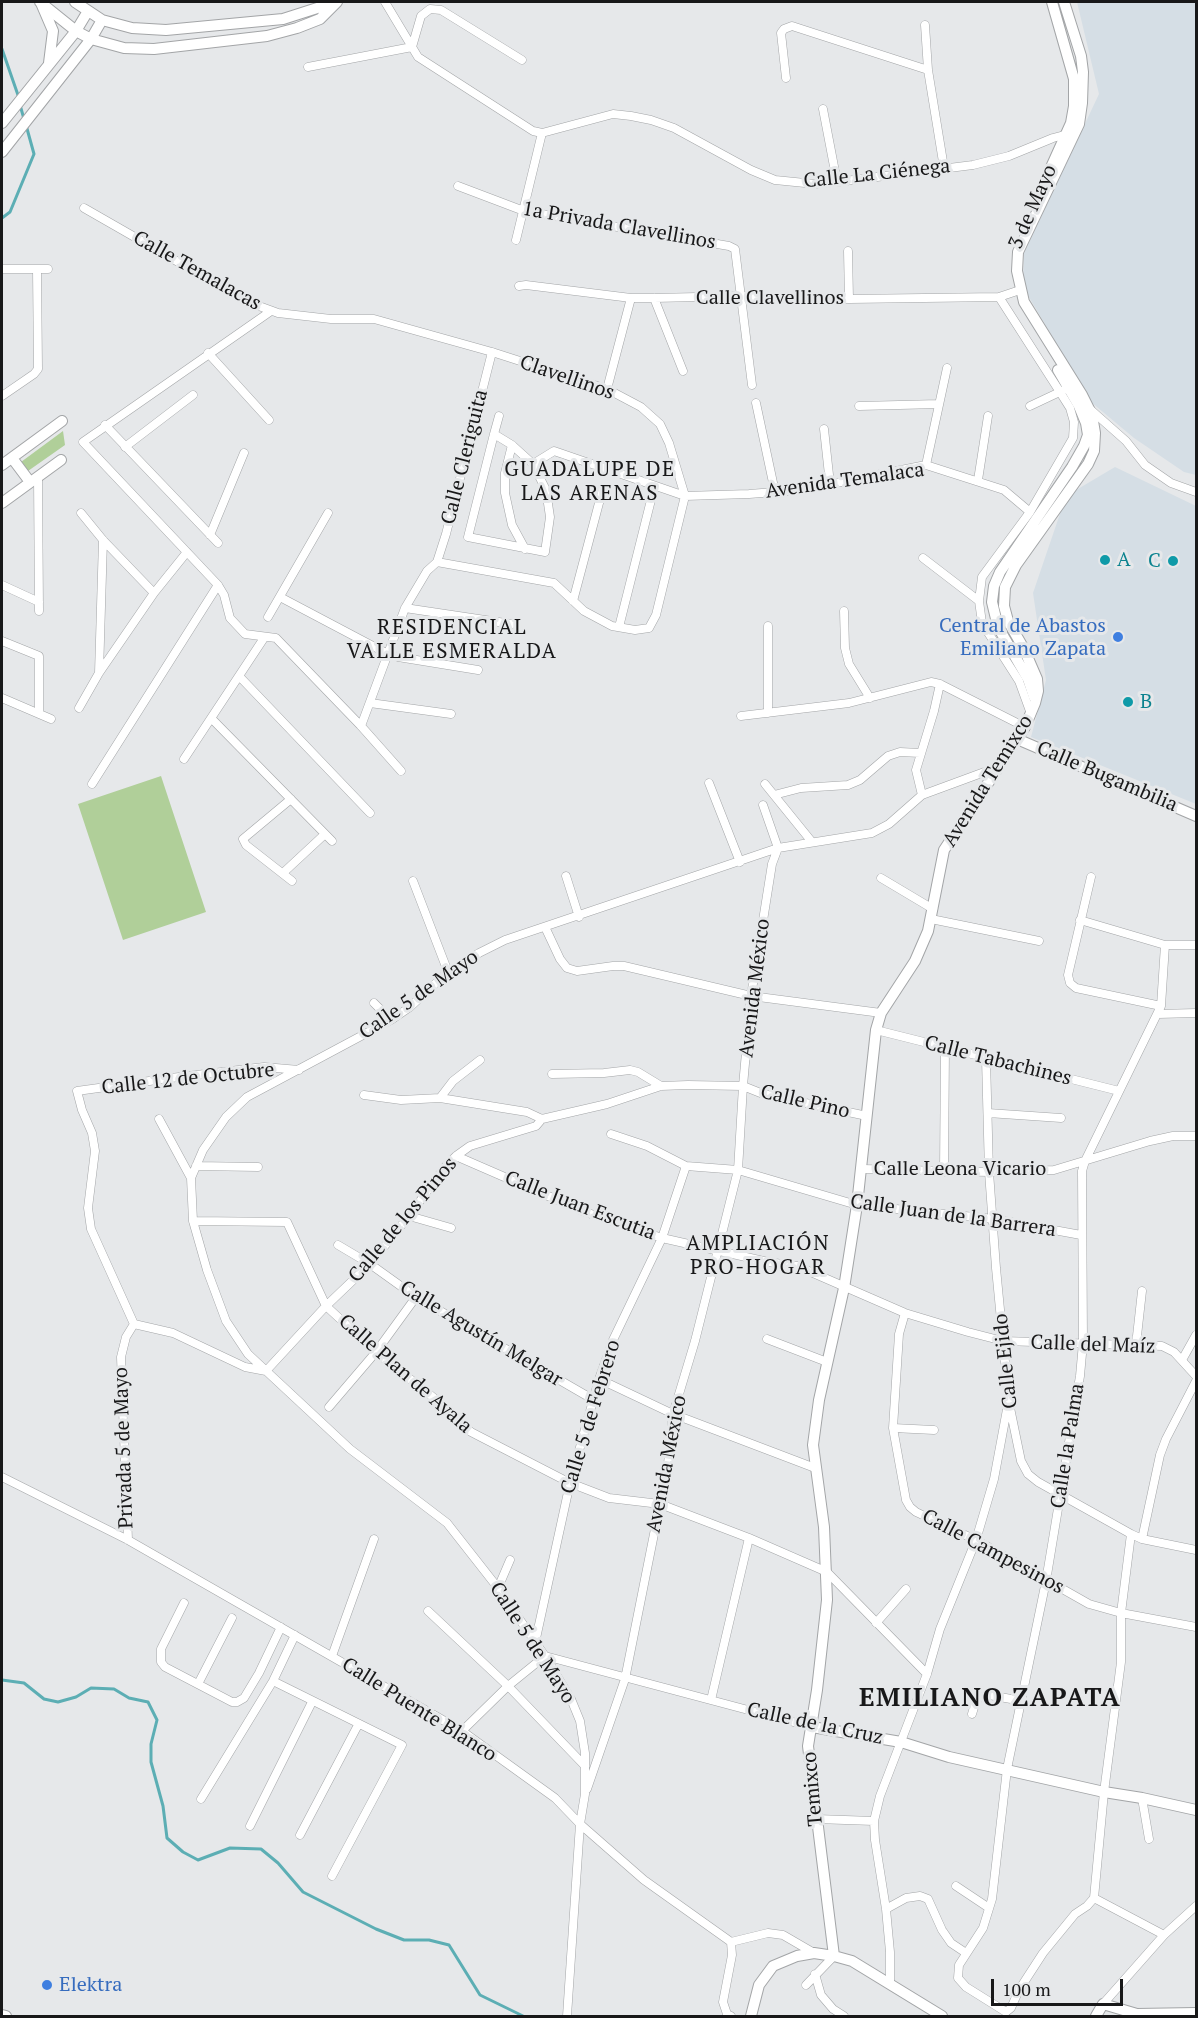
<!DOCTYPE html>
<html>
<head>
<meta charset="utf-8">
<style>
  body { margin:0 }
  #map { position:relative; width:1198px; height:2018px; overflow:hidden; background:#e6e8ea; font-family:"PT Serif",serif }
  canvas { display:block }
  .frame { position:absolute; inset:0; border:3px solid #181819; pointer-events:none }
  .scale { position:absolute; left:991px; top:1979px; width:132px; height:27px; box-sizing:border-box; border:3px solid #181819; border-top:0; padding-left:8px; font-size:18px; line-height:21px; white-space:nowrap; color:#181819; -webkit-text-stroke:4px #e6e8ea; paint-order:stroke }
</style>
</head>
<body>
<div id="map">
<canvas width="1198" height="2018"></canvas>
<div class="frame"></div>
<div class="scale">100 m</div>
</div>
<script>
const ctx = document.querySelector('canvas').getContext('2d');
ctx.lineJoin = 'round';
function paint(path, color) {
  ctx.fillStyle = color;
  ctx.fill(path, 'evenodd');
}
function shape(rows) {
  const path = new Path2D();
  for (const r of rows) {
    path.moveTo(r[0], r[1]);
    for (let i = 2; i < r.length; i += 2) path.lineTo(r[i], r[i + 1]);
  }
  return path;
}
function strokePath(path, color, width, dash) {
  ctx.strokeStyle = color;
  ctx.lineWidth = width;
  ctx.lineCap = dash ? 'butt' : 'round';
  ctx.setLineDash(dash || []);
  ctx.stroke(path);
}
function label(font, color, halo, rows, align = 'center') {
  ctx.font = font + ' "PT Serif",serif';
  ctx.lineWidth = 6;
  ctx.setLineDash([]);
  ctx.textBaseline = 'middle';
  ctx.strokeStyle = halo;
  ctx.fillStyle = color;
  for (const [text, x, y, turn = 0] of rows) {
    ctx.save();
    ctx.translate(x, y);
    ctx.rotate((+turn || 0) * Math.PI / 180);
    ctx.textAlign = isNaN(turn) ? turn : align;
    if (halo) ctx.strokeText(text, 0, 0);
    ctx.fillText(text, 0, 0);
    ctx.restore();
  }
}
paint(shape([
  [1077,2,1196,2,1196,475,1184,472,1134,438,1091,402,1023,287,1024,253,1099,94],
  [1115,467,1196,506,1196,804,1031,737,1046,680,1033,593,1066,496]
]), '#d5dee5');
paint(shape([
  [63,431,65,445,28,471,21,462],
  [161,776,206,912,123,940,78,804]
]), '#b0cf99');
strokePath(shape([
  [2,49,19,98],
  [20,105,24,119],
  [2,218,10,212,34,154,26,125],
  [2,1680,24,1683,44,1699,58,1702,76,1697,91,1688,114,1689,129,1698,148,1702,157,1720,151,1744,151,1762,163,1806,167,1838,183,1852,198,1860,230,1848,261,1849,278,1863,303,1892,376,1929,404,1940,429,1940,449,1945,480,1995,523,2016]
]), '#5caeb4', 3);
const street = shape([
  [385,2,418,57,533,131,542,133,613,114,631,116,651,120,674,128,751,170,775,180,815,184,837,182,973,165,1009,156,1053,138,1068,134],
  [925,25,928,70,944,168],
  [308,67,412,47,421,16,430,9,441,10,522,60],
  [786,78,781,33,784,29,792,26,928,70],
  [823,109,837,182],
  [458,186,524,211,729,246,735,249,752,385],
  [84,208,248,302,278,313,331,319,374,319,492,352,607,389,641,407,660,424,669,443,685,496,656,615,649,628,635,630,612,626,584,611,554,583,437,562],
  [516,240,542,133],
  [848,251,849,299],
  [2,269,48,269],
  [519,286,526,285,631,298,654,298,741,296,849,299,999,297,1020,290],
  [999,297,1060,392,1070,408,1074,422,1073,438,1030,512,982,577,979,601,982,623,1019,681,1031,714],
  [654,298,683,371],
  [271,311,83,442,218,585,224,595,230,618,245,634,276,638,361,726,401,771],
  [208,353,269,420],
  [607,389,631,298],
  [2,396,34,374,38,369,37,269],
  [756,403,775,492],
  [859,406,939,404],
  [1030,406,1064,390],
  [1091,410,1126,441,1145,465,1171,483,1196,492],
  [105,425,218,543],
  [824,429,830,484],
  [494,434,512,445,533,464,546,490,550,517,545,552,468,537,494,434,499,416],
  [512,445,505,473,505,493,512,525,525,549],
  [125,447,193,395],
  [533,464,554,451,685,496,749,494,801,490,926,465,1004,490,1030,512],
  [926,465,947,368],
  [38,477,39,611],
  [978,480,988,416],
  [81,513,103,540,154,593],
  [210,535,244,453],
  [923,558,979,601],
  [437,562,446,534,492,352],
  [2,585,39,602],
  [280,597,388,654,398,657,478,670],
  [573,601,603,488],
  [405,608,512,624],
  [844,611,845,648,849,664,870,698],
  [268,617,328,513],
  [768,626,768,713],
  [619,627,651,500],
  [2,641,39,656,39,713],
  [99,673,103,540],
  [239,676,370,813],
  [2,698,51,719],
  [370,703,451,714],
  [79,708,99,673,154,593,187,552],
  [741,716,849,703,931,682,940,684,1025,727],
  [211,718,332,841],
  [361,726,405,608,427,571,437,562],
  [184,759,264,638],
  [709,783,740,862],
  [92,784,218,585],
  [765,784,812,842],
  [774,795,801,788,848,785,860,780,888,756,900,752,920,753],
  [922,795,916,770,934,711,940,684],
  [291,799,243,839,246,845,292,881],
  [283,873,325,834],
  [566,876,579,917],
  [1091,877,1068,975,1070,983,1076,988,1161,1006],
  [881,878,933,909],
  [413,881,448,972],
  [931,919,1039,941],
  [1080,920,1165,945,1196,945],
  [545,927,560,959,567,968,577,971,613,966,624,966,751,996,881,1013],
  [374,1003,391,1020],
  [1158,1014,1196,1013],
  [876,1030,1119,1091],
  [986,1059,989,1172,996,1268,1009,1403,1021,1461,1028,1474,1038,1482,1131,1534,1142,1539,1196,1550],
  [552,1074,604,1073,630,1070,638,1072,661,1086],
  [364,1095,401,1100,440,1098,527,1112,542,1119],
  [440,1098,453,1081,480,1060],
  [988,1113,1061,1118],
  [159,1119,191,1178],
  [611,1134,647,1146,686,1166,738,1170,857,1205,994,1219,1081,1235],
  [456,1156,585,1212,662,1238,768,1262,797,1266,905,1313,968,1332,1003,1341,1162,1346,1174,1352,1196,1376],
  [196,1166,258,1167],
  [862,1169,989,1172,1054,1170,1150,1141,1173,1136,1196,1136],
  [944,1172,945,1047],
  [409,1216,451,1228],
  [193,1221,287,1222,326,1306,376,1352,434,1398,471,1432,570,1483,609,1498,660,1504,749,1538,827,1572,927,1674],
  [338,1245,370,1264,416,1297,594,1400],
  [905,1313,899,1334,893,1428,906,1500,910,1507,916,1512,976,1540,1089,1604,1121,1613,1196,1627],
  [134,1324,173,1333,245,1367,266,1371,326,1306,370,1264,409,1216,445,1167,456,1156,470,1146,536,1126,542,1119,607,1104,661,1086,688,1085,743,1086,763,1094,867,1116],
  [134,1324,91,1229,88,1208,95,1151,92,1133,82,1110,77,1091,171,1078,264,1067,299,1070],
  [767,1339,827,1362],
  [1136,1345,1142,1291],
  [1182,1360,1196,1335],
  [599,1379,673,1414,815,1468],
  [329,1407,376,1352,416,1297],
  [893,1428,934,1430],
  [2,1477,128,1540,462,1731,555,1798,580,1824,644,1880,731,1942,768,1933,783,1935,814,1953],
  [1131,1534,1121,1613,1121,1662,1104,1792,1094,1898,1087,1906,1075,1914,1043,1953,1019,1990,1011,2008,1006,2012,966,1987,958,1978,959,1965,983,1928,992,1899,1007,1769,1046,1581,1080,1376,1083,1343,1082,1171,1085,1161,1161,1006,1165,945],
  [1142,1539,1160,1455,1166,1439,1196,1381],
  [128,1540,121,1357,126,1337,134,1324],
  [498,1588,510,1560],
  [184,1603,161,1649,161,1662,165,1667,232,1702,237,1702,244,1698,259,1673,281,1627],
  [428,1611,508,1686,585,1766],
  [876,1623,906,1589],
  [535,1643,570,1483,599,1379,613,1340,662,1238,686,1166],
  [332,1656,374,1539],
  [545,1656,812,1727],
  [273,1681,402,1745,332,1876],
  [198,1684,232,1618],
  [711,1700,749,1538],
  [972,1714,976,1701,980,1697,989,1695,1022,1701],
  [462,1731,508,1686,545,1656],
  [587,1789,625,1679,668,1464,673,1414,695,1341,738,1170,743,1086,751,996,772,864,778,848,763,805],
  [1142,1798,1149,1839],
  [201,1799,273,1681,295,1635],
  [816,1819,874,1821],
  [250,1826,312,1702],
  [300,1835,358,1725],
  [956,1886,989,1908],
  [1094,1898,1164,1935],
  [886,1909,906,1898,920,1896,928,1899,942,1930,951,1943,966,1953],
  [815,1974,821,1995,833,2009,844,2016],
  [890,1984,890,1952,886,1909,875,1840,874,1821,880,1796,927,1674,940,1629,976,1540,994,1479,1008,1404],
  [806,1985,834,1956],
  [1103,2004,1164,1935,1196,1906],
  [567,2016,580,1824,585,1794,585,1753,580,1721,571,1699,545,1656,498,1588,447,1523,350,1449,248,1354,226,1321,207,1270,193,1221,191,1178,203,1150,226,1117,247,1097,391,1020,410,1007,448,972,479,953,505,940,778,848,872,833,889,824,922,795,998,767],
  [731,2016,727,2014,723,2002,732,1955,731,1942]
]);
const secondary = shape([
  [40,2,76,31,91,39,124,48,154,49,267,36,297,28,320,19,337,2],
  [75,2,102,20,132,28,166,30,283,19,336,2],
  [41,3,53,31,49,63],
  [2,123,76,31,88,11],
  [2,152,91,39,102,20],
  [1043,185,1071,123,1074,106,1074,79,1052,2],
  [12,458,30,482],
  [2,465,62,421],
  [2,503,61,460],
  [1034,697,1028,679,998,627,992,602,994,586,1000,572,1072,467,1084,446,1088,435,1086,423,1079,406,1058,370],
  [1017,739,1196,816],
  [812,1727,901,1742,949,1757,1104,1792,1142,1798,1196,1810],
  [834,1956,808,1746,817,1690,827,1600,824,1527,813,1445,819,1400,844,1288,857,1205,876,1030,881,1013,915,961,928,931,944,850,1025,727,1035,703,1038,691,1037,679,1024,649,1008,621,1004,606,1005,587,1016,565,1088,464,1094,451,1095,433,1092,415,1082,395,1024,302,1017,271,1018,252,1079,124,1082,103,1083,72,1081,56,1064,2],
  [2,2015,6,2016],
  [751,2016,759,1985,773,1966,797,1956,814,1953,834,1956,852,1961,942,2016],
  [1096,2016,1103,2004,1137,2014,1196,2013]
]);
strokePath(street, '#a3a5a7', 9);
strokePath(secondary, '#a3a5a7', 12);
strokePath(street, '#fff', 8);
strokePath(secondary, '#fff', 10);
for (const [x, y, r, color] of [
  [1105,560,6,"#0f9aa8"],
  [1173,561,6,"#0f9aa8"],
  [1118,637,6,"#3f7fe0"],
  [1128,702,6,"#0f9aa8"],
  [47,1985,6,"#3f7fe0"]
]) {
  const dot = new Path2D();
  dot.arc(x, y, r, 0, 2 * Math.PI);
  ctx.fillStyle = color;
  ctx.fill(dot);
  strokePath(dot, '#e6e8ea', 2);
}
label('20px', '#181819', '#e6e8ea', [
  ["Calle La Ciénega",877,174,-6],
  ["3 de Mayo",1033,207,-66],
  ["1a Privada Clavellinos",619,226,10],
  ["Calle Temalacas",197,271,29],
  ["Calle Clavellinos",770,298],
  ["Clavellinos",567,378,19],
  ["Calle Cleriguita",465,457,-76],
  ["Avenida Temalaca",845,481,-8],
  ["Calle Bugambilia",1107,777,23],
  ["Avenida Temixco",988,781,-58],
  ["Avenida México",755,988,-83],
  ["Calle 5 de Mayo",419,995,-35],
  ["Calle Tabachines",998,1061,14],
  ["Calle 12 de Octubre",188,1079,-6],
  ["Calle Pino",805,1102,13],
  ["Calle Leona Vicario",960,1169],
  ["Calle Juan Escutia",580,1206,21],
  ["Calle Juan de la Barrera",953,1216,8],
  ["Calle de los Pinos",403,1220,-50],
  ["Calle Agustín Melgar",481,1334,31],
  ["Calle del Maíz",1093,1345,2],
  ["Calle Ejido",1006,1361,-96],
  ["Calle Plan de Ayala",405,1374,41],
  ["Calle 5 de Febrero",591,1417,-73],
  ["Calle la Palma",1068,1446,-81],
  ["Privada 5 de Mayo",124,1448,-92],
  ["Avenida México",667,1464,-79],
  ["Calle Campesinos",993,1552,28],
  ["Calle 5 de Mayo",532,1643,57],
  ["Calle Puente Blanco",419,1710,32],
  ["Calle de la Cruz",815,1724,12],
  ["Temixco",813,1789,-95]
]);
label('20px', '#0d838f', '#e6e8ea', [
  ["A",1117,560],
  ["C",1161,561,"right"],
  ["B",1140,702]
], 'left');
label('20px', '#366cbe', '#e6e8ea', [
  ["Central de Abastos",1106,626],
  ["Emiliano Zapata",1106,649],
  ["Elektra",59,1985,"left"]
], 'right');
ctx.letterSpacing = '1.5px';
label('21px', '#181819', '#e6e8ea', [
  ["GUADALUPE DE",590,470],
  ["LAS ARENAS",590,494],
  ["RESIDENCIAL",452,628],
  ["VALLE ESMERALDA",452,652],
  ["AMPLIACIÓN",758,1244],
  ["PRO-HOGAR",758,1268]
]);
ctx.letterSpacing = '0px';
ctx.letterSpacing = '1.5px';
label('bold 26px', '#181819', '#e6e8ea', [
  ["EMILIANO ZAPATA",990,1699]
]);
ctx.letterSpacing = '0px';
</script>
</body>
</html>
